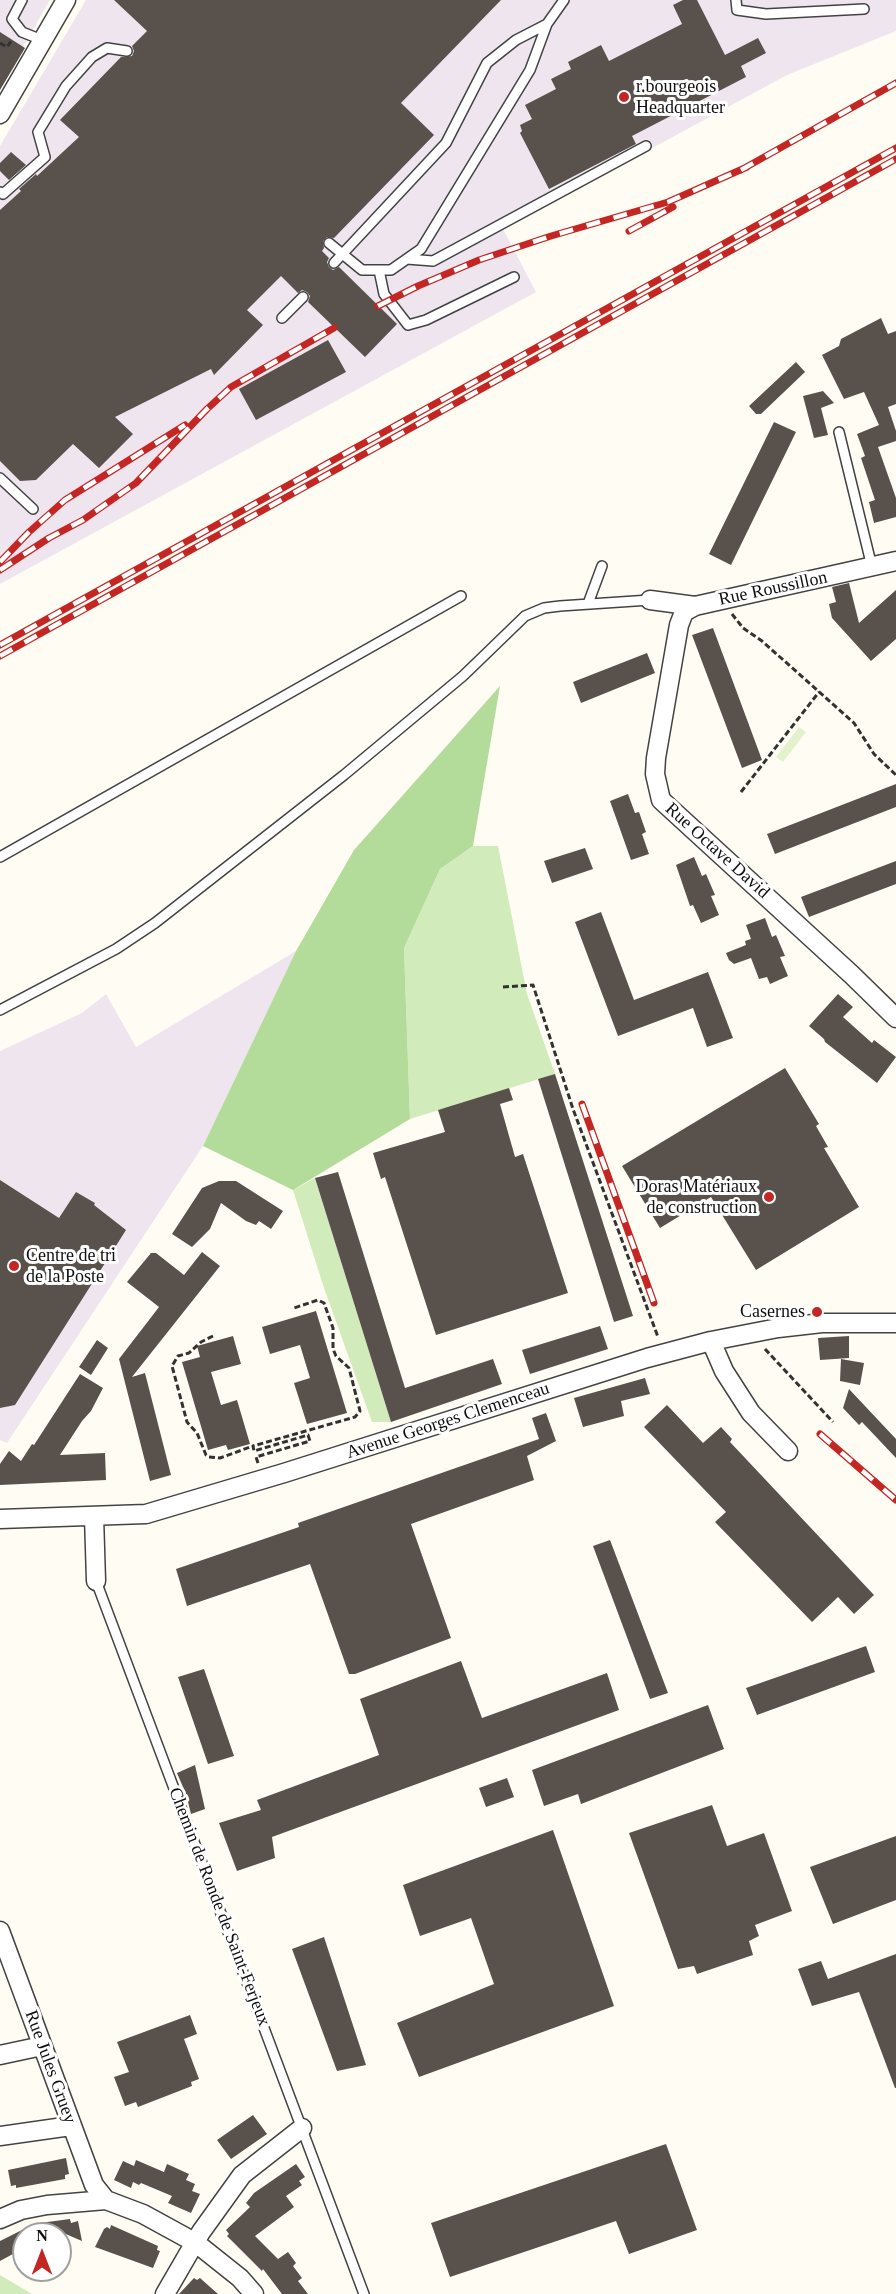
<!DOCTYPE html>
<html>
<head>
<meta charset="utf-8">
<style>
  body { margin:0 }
  #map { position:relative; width:896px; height:2294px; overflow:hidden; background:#fffdf3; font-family:"Times New Roman",serif }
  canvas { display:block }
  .north { position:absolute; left:12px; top:2222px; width:60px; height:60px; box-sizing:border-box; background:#fff; border:2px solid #9f9f9f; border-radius:50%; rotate:0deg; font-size:16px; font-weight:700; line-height:24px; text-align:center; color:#101010 }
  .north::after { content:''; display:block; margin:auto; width:21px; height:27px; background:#c42624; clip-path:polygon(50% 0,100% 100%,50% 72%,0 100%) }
</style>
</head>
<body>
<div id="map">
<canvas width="896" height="2294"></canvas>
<div class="north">N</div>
</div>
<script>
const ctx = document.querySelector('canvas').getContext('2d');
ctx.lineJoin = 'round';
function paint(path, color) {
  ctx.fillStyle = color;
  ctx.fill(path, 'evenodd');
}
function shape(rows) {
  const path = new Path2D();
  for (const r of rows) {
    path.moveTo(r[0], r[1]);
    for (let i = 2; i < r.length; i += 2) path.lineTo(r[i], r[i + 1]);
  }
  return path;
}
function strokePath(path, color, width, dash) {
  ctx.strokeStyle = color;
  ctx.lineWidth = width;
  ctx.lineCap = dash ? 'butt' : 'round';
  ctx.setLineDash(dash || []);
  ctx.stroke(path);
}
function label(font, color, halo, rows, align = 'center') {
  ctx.font = font + ' "Times New Roman",serif';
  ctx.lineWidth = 6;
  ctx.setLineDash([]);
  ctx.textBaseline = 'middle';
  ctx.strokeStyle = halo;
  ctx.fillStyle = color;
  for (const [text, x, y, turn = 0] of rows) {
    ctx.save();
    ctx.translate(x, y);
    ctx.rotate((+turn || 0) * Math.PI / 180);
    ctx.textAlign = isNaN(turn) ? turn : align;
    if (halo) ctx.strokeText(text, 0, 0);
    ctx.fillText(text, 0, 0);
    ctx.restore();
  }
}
paint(shape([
  [0,0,50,0,0,87],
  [86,0,896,0,896,31,787,75,503,229,536,292,0,584,0,146],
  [296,951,203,1146,7,1443,0,1440,0,1051,82,1013,106,994,136,1047]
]), '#eee5ee');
paint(shape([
  [473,846,498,846,527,994,555,1074,410,1119,404,948,440,869],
  [315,1178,391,1422,372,1422,324,1288,293,1190],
  [0,2275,22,2288,32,2294,0,2294]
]), '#d1ebbb');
paint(shape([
  [500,686,473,846,440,869,404,948,410,1119,293,1190,203,1146,296,951,354,850]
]), '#b3dc9a');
paint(shape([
  [799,727,806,732,783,762,776,757]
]), '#e3f2cd');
paint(shape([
  [114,0,501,0,401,103,434,135,334,238,327,237,323,241,324,248,322,251,329,258,327,262,329,267,333,270,339,267,397,324,365,357,308,302,310,296,307,292,302,290,298,293,281,276,247,310,263,325,214,375,211,369,115,417,133,434,99,468,73,444,36,480,20,481,0,461,0,210,21,191,19,189,36,174,37,176,79,137,60,120,121,57,132,56,134,51,132,46,147,31],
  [683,0,697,0,725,55,758,38,766,53,741,66,746,77,632,136,636,144,549,189,520,133,522,131,520,125,532,119,525,105,556,89,551,79,571,69,568,62,601,45,609,61,682,24,673,5],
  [0,32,25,48,0,90],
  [11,152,26,165,9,180,0,171,0,163],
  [881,318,888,334,896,331,896,404,888,407,896,431,896,441,878,447,896,498,896,517,874,523,869,502,875,500,861,458,865,456,857,434,879,425,864,392,844,399,822,355,839,346,841,339],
  [328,340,346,372,256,420,239,389],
  [796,362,805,372,761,414,756,414,749,406],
  [823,391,834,403,821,408,828,435,814,438,803,396],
  [774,422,796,432,731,565,709,554],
  [849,583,859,623,896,590,896,639,871,661,832,618,829,604,836,602,832,587],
  [713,628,762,760,742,768,692,635],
  [647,653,655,673,581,703,573,682],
  [896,784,896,807,775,854,767,834],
  [628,794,635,813,639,812,646,832,642,834,649,854,631,860,610,801],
  [585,848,593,869,552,883,544,861],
  [694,857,702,876,706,874,715,895,711,896,719,915,701,923,693,905,690,906,676,865],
  [896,861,896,884,809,917,801,897],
  [601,912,634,1000,708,972,733,1038,707,1047,693,1008,618,1036,575,922],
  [765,918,772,937,776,935,785,956,780,957,788,976,770,984,767,977,759,979,751,958,734,964,729,960,726,953,746,945,745,941,751,939,746,925],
  [838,994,853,1007,843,1017,872,1043,874,1040,896,1057,877,1083,825,1042,824,1039,809,1026],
  [785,1068,819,1124,816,1126,828,1147,824,1148,859,1207,756,1270,711,1197,660,1228,622,1166],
  [555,1074,633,1316,614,1322,538,1079],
  [509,1088,513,1100,500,1104,515,1157,523,1154,568,1293,436,1335,385,1177,381,1179,373,1153,445,1132,438,1110],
  [338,1172,405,1388,493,1359,502,1384,391,1422,315,1178],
  [0,1180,59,1218,76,1192,95,1203,94,1205,126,1230,15,1405,0,1408],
  [219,1181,236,1181,283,1211,271,1229,259,1221,256,1225,246,1221,221,1203,210,1229,192,1247,172,1234,202,1188],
  [202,1252,220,1266,132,1377,145,1373,171,1475,150,1481,119,1359,159,1307,127,1282,151,1253,156,1253,184,1275],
  [316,1311,347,1413,307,1424,294,1383,310,1378,300,1345,270,1354,262,1327],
  [600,1326,608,1349,530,1374,522,1350],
  [233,1336,241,1364,211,1372,221,1405,237,1400,250,1444,228,1450,226,1445,208,1450,182,1362,200,1357,197,1346],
  [849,1336,849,1358,820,1360,818,1338],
  [97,1340,108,1348,91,1375,79,1367],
  [841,1359,864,1363,860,1385,840,1381],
  [80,1374,103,1388,91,1411,82,1421,60,1455,105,1453,106,1480,0,1485,0,1464,9,1451,21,1461,32,1444,34,1445],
  [645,1378,650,1394,621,1401,624,1416,583,1427,574,1398],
  [849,1389,896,1439,896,1458,862,1422,859,1425,843,1408],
  [667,1405,703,1443,721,1427,732,1439,730,1442,874,1595,854,1614,838,1597,812,1622,715,1522,726,1512,644,1427],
  [546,1413,556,1441,527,1456,534,1480,411,1524,451,1638,355,1674,349,1674,310,1564,187,1606,176,1569,299,1527,298,1523,539,1439,532,1418],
  [610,1540,668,1693,650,1699,593,1546],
  [866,1646,875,1672,757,1715,746,1688],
  [461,1661,482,1718,607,1673,619,1710,272,1837,275,1858,237,1871,219,1823,261,1810,257,1800,379,1755,360,1699],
  [204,1669,234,1756,208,1764,178,1677],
  [708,1705,724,1749,581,1804,578,1794,544,1806,532,1770],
  [195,1765,205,1809,191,1814,186,1794,177,1773],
  [507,1778,514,1797,486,1807,479,1788],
  [712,1805,727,1846,764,1833,792,1911,755,1925,759,1936,749,1941,753,1955,697,1974,694,1966,678,1969,629,1833],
  [553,1830,614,2006,419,2077,397,2023,494,1984,471,1918,420,1936,403,1885],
  [896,1836,896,1900,833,1924,810,1867],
  [324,1937,366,2065,337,2071,292,1949],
  [896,1954,896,2088,895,2088,859,1992,812,2006,798,1969,821,1961,828,1979],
  [190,2015,197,2034,184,2039,199,2079,191,2082,192,2086,138,2107,136,2102,125,2106,114,2077,129,2072,117,2042],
  [253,2115,267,2134,231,2159,217,2140],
  [666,2144,697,2230,629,2254,616,2221,450,2277,431,2223],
  [66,2158,69,2174,65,2175,65,2179,16,2188,16,2185,11,2186,8,2170],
  [136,2160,164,2172,167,2164,189,2174,186,2180,195,2184,192,2191,200,2194,191,2213,168,2203,172,2196,141,2183,139,2185,133,2182,131,2188,114,2180,123,2161,134,2166],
  [296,2164,305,2177,299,2181,302,2185,286,2196,294,2207,255,2236,278,2259,288,2252,296,2263,293,2266,302,2278,298,2281,308,2294,282,2294,263,2269,262,2271,227,2236,229,2234,226,2230,250,2207,246,2203,254,2193],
  [70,2219,71,2223,78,2221,82,2241,40,2223],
  [111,2225,158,2246,157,2250,160,2251,153,2268,95,2247,104,2229,107,2227,110,2229],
  [24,2229,24,2248,0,2261,0,2241],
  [194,2278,197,2280,200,2278,218,2294,179,2294]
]), '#59524c');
const service = shape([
  [22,0,12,19,22,32,42,40],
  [736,0,737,10,766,14,864,9],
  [0,192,3,194,45,157,38,132,66,86,92,57,107,48,127,51],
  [329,243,362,270,391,270,421,249,530,70,547,24],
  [407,259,433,261,646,146],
  [334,263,446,143,487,63,516,40,547,24,564,0],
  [379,270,384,294,408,325,426,320,514,277],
  [282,318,303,297],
  [839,432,872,567],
  [0,478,33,509],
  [589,601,602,566],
  [0,857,461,596],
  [0,1010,116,949,155,923,344,775,463,676,525,616,544,608,560,606,650,600],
  [96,1581,364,2294]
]);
const minor = shape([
  [0,114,66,0],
  [650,600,695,606,896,561],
  [695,606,684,612,679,625,656,758,655,774,661,800,852,975,896,1018],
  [711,1341,724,1371,751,1413,788,1451],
  [94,1516,96,1581],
  [0,1519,146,1514,284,1473,647,1358,711,1341,778,1328,822,1323,896,1323],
  [0,1931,94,2185,106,2200],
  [0,2055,42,2046],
  [0,2136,71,2126],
  [0,2219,21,2210,47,2205,106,2200,143,2214,196,2243,240,2278,254,2294],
  [165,2294,201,2232,242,2175,302,2128]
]);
strokePath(service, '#434343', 12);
strokePath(minor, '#434343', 21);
strokePath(shape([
  [0,43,7,47,12,40],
  [732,614,743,628,762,641,854,723,874,754,896,775],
  [741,792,819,692],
  [503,987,533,985,573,1109,658,1337],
  [213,1336,201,1342,189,1353,178,1356,172,1366,187,1422,197,1433,206,1455,209,1457,220,1458,253,1446],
  [765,1349,833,1422],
  [258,1463,256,1457,310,1441,308,1435,254,1451,253,1446,355,1417,360,1411,349,1368,336,1356,333,1349,333,1328,324,1303,318,1300,294,1308]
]), '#323232', 3, [6, 3]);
strokePath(service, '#fff', 9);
strokePath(minor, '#fff', 18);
const rail = shape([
  [741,170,896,83],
  [629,231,673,207],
  [378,306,418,286,479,260,551,236,668,202,747,167],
  [0,562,29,532,65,500,185,425],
  [0,570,49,538,83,520,136,483,207,409,231,387,334,328],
  [0,645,896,148],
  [0,656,896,159],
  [582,1104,654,1303],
  [820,1434,896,1500]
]);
strokePath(rail, '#c42624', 7);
strokePath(rail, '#fff', 4.5, [14]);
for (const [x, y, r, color] of [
  [624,97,6,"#c42624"],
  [769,1197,6,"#c42624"],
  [14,1266,6,"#c42624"],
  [817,1312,6,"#c42624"]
]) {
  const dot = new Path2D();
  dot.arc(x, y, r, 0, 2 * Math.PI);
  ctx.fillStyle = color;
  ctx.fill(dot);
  strokePath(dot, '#fff', 2);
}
label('18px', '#101010', '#fff', [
  ["r.bourgeois",636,87],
  ["Headquarter",636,108],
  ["Doras Matériaux",757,1187,"right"],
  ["de construction",757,1208,"right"],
  ["Centre de tri",26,1256],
  ["de la Poste",26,1277],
  ["Casernes",805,1312,"right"]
], 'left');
label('18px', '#101010', '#fff', [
  ["Rue Roussillon",773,589,-12],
  ["Rue Octave David",717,851,42],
  ["Avenue Georges Clemenceau",448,1421,-18],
  ["Chemin de Ronde de Saint-Ferjeux",219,1907,69],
  ["Rue Jules Gruey",50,2067,70]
]);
</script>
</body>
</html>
